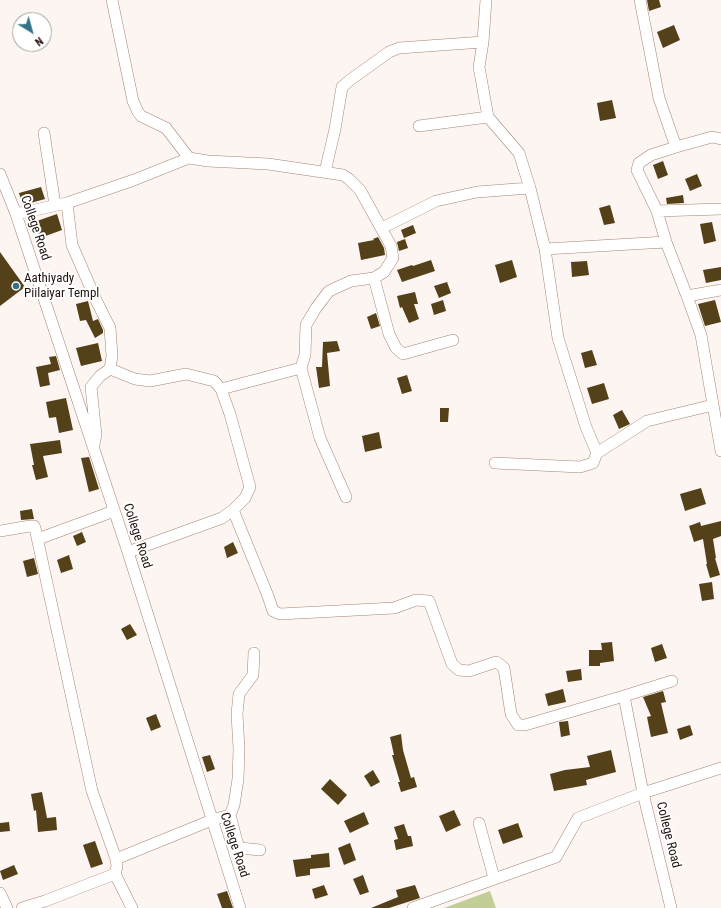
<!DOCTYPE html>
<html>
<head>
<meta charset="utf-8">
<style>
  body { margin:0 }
  #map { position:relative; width:721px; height:908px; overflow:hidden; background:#fdf5f1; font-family:"Roboto Condensed",sans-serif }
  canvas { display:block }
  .north { position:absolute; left:12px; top:12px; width:40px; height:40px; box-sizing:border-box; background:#fff; border:1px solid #a6a19e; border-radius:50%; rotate:143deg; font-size:11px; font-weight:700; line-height:16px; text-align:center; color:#20130d }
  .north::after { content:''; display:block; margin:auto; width:14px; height:18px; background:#337287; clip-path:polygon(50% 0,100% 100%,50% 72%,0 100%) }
</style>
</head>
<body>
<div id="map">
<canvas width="721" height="908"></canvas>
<div class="north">N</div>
</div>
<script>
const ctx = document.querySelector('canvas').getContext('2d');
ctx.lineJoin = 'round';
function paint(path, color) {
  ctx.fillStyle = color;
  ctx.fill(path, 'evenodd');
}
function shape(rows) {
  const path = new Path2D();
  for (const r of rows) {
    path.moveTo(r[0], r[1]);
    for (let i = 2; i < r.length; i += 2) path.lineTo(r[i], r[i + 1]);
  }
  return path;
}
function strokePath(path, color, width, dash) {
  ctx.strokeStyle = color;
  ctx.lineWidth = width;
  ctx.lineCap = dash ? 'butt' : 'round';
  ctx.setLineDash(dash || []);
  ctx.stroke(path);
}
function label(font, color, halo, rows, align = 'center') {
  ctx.font = font + ' "Roboto Condensed",sans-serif';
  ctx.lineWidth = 4;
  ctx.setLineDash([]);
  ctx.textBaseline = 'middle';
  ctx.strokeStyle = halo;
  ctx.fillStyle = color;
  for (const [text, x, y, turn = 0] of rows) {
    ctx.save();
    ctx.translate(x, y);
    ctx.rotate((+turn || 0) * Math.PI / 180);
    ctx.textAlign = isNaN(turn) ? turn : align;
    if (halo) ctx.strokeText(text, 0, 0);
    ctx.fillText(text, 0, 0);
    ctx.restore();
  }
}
paint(shape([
  [490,891,496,908,444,908]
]), '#c3ce97');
paint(shape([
  [647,0,659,0,661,7,649,11],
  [674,25,680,40,663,48,657,32],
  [612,100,616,118,600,121,597,103],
  [663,161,668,175,658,179,653,165],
  [697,174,702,186,690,191,685,179],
  [41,187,45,199,23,205,19,193],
  [683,195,684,203,667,204,666,198],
  [610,205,615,223,604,225,599,208],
  [57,214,62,230,40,238,34,222],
  [712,222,716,241,704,244,700,224],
  [413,225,416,233,404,238,401,230],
  [378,237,384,248,385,255,361,260,358,243,374,240,373,239],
  [405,239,408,248,399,251,397,242],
  [0,252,25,287,0,306],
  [431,260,435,271,402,282,397,270,412,265,413,266],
  [512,260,517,277,500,283,495,265],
  [587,261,589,275,572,277,571,262],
  [721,267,721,280,706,283,703,270],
  [447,282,451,293,439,298,434,286],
  [415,292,418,304,414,304,419,319,409,323,402,307,400,308,397,296],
  [443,300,446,311,434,315,431,304],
  [715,300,721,322,705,326,698,304],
  [88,301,93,321,98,319,103,330,103,333,95,338,86,320,80,321,76,304],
  [376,313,380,326,371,329,367,317],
  [337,341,340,351,327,353,330,386,319,388,316,367,322,367,323,342],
  [98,343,102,361,81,366,76,348],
  [592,350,597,365,585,368,581,353],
  [56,356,60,370,48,373,50,385,40,387,36,367,51,364,49,357],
  [407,375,412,391,402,394,397,378],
  [604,383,609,399,592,404,587,388],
  [66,398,73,430,59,433,56,417,49,418,46,402],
  [440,408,449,408,448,422,440,422],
  [622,410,630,424,619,429,613,415],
  [379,432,382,448,365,452,362,436],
  [60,440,62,453,43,456,48,477,36,480,32,465,34,465,30,444],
  [89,457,99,489,89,492,81,458],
  [701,488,706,504,685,511,680,494],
  [32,509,34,519,21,520,20,511],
  [721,521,721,536,713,539,716,558,715,558,720,575,710,578,706,564,707,564,703,539,694,542,689,526,700,522,701,526],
  [82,532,86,542,77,546,73,536],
  [233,542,238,553,227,558,224,547],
  [69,555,73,569,61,573,57,560],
  [34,558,38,574,27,577,23,561],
  [712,582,714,599,702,601,699,584],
  [130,624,137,635,127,640,121,629],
  [612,642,614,661,600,663,600,666,589,666,589,650,602,650,601,643],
  [662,644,667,658,655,662,651,648],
  [581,669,582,680,568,682,566,671],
  [563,689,566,702,548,706,545,694],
  [663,691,666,702,661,703,668,733,651,737,647,717,651,716,643,697],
  [156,714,161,727,151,731,146,718],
  [568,721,570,735,561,737,559,722],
  [690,725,693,735,680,740,677,729],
  [401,734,403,750,411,778,414,777,417,787,401,792,398,782,400,782,392,755,394,755,390,737],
  [611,750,616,772,586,780,587,785,554,791,550,774,565,770,590,767,587,756],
  [210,755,215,769,207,772,202,757],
  [373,770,380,782,371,787,364,776],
  [330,779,347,795,338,805,321,789],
  [42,792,47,818,56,817,57,830,38,832,36,810,34,811,31,794],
  [454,810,461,825,446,832,439,816],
  [364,812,369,824,350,833,344,821],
  [9,822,10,831,0,832,0,823],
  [518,823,523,837,503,844,498,830],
  [404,824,408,836,411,836,413,846,396,850,394,840,398,839,394,827],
  [95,841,103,864,91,868,83,845],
  [350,843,356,860,344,865,338,848],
  [329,853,330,867,310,869,310,875,296,877,293,860,311,858,311,855],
  [14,865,18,874,3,880,0,871],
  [363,875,369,892,360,895,353,879],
  [324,885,328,895,315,899,312,889],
  [415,885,420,898,389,908,371,908,398,897,396,890],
  [227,891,233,908,222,908,217,894]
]), '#544019');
const minor = shape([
  [112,0,133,101,138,112,141,116,166,128,189,158,208,161,268,164,343,175,349,179,360,190,391,246,393,258,384,272,374,278,351,281,329,291,316,308,306,325,305,355,301,368,221,389],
  [486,0,483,42,479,67,488,117,519,153,530,188,545,249,558,338,586,427,597,453],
  [640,0,659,98,676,147,651,155,639,163,637,170,657,211,666,242,687,296,701,335,721,451],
  [419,126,488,117],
  [44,133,55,205],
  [676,147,712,137,721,139],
  [325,172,335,129,342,87,350,80,389,52,399,48,483,42],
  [0,174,16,214,128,552,240,908],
  [67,203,72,245,96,300,110,328,112,356,110,369,100,376,91,387,96,435,94,444],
  [657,211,721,209],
  [16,214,67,203,134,180,189,158],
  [382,228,436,201,477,192,530,188],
  [545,249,666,242],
  [374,278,389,334,396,348,403,354,453,340],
  [687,296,721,290],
  [301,368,320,438,346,497],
  [110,369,135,379,150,381,186,374,214,381,221,389,230,414,250,487,245,498,233,510,222,518,128,552],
  [495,463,580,467,593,463,597,453,647,421,713,405],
  [233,510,268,596,273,611,280,614,394,608,416,600,429,601,452,664,459,670,469,671,496,662,498,663,504,668,511,714,518,725,525,725,624,696],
  [0,531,30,526,34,526,35,528,92,791,116,859],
  [38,539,114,511],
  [672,681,624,696,643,793,721,768],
  [230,815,237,842,240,848,260,850],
  [479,823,494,878],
  [115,874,132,908],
  [0,893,7,908],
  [22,908,45,901,115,874,117,867,116,859,212,820,230,815,234,805,238,779,239,749,237,714,239,694,253,675,254,653],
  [413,908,556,857,578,818,643,793,671,908]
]);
strokePath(minor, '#a68473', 12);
strokePath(minor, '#fff', 11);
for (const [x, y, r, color] of [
  [16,286,4,"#337287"]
]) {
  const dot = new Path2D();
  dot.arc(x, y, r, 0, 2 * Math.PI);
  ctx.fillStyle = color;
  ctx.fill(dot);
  strokePath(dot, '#fff', 1.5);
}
label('13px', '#20130d', '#fff', [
  ["College Road",35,228,71],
  ["College Road",137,536,72],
  ["College Road",668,835,76],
  ["College Road",234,845,72]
]);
label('13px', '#20130d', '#fff', [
  ["Aathiyady",24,279],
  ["Piilaiyar Templ",24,294]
], 'left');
</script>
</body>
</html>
